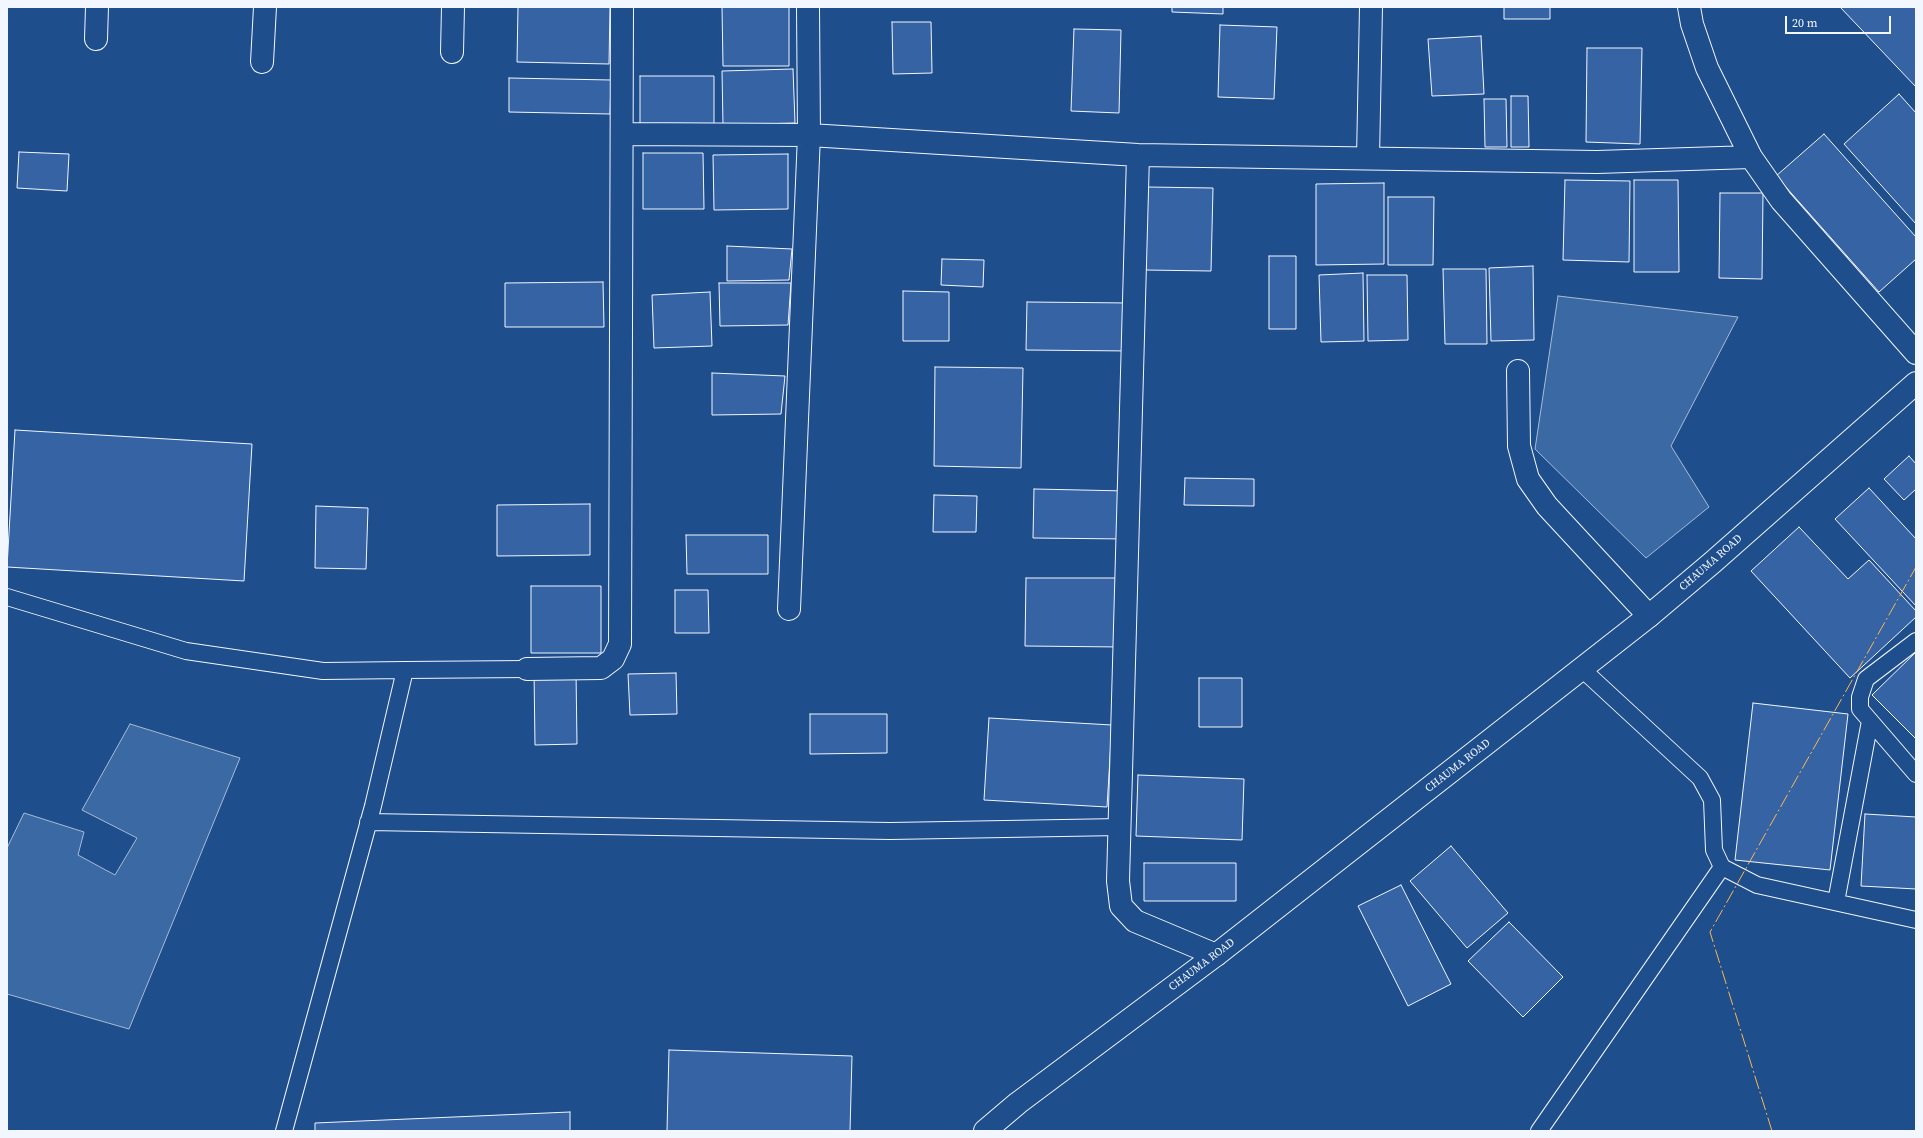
<!DOCTYPE html>
<html>
<head>
<meta charset="utf-8">
<style>
  body { margin:0 }
  #map { position:relative; width:1923px; height:1138px; overflow:hidden; background:#1f4e8c; font-family:"Source Serif 4",serif }
  canvas { display:block }
  .frame { position:absolute; inset:0; border:8px solid #f2f6ff; pointer-events:none }
  .scale { position:absolute; left:1785px; top:16px; width:106px; height:18px; box-sizing:border-box; border:2px solid #f2f6ff; border-top:0; padding-left:5px; font-size:12px; line-height:14px; white-space:nowrap; color:#f2f6ff; -webkit-text-stroke:3px #1f4e8c; paint-order:stroke }
</style>
</head>
<body>
<div id="map">
<canvas width="1923" height="1138"></canvas>
<div class="frame"></div>
<div class="scale">20 m</div>
</div>
<script>
const ctx = document.querySelector('canvas').getContext('2d');
ctx.lineJoin = 'round';
function paint(path, color) {
  ctx.fillStyle = color;
  ctx.fill(path, 'evenodd');
}
function shape(rows) {
  const path = new Path2D();
  for (const r of rows) {
    path.moveTo(r[0], r[1]);
    for (let i = 2; i < r.length; i += 2) path.lineTo(r[i], r[i + 1]);
  }
  return path;
}
function strokePath(path, color, width, dash) {
  ctx.strokeStyle = color;
  ctx.lineWidth = width;
  ctx.lineCap = dash ? 'butt' : 'round';
  ctx.setLineDash(dash || []);
  ctx.stroke(path);
}
function label(font, color, halo, rows, align = 'center') {
  ctx.font = font + ' "Source Serif 4",serif';
  ctx.lineWidth = 3;
  ctx.setLineDash([]);
  ctx.textBaseline = 'middle';
  ctx.strokeStyle = halo;
  ctx.fillStyle = color;
  for (const [text, x, y, turn = 0] of rows) {
    ctx.save();
    ctx.translate(x, y);
    ctx.rotate((+turn || 0) * Math.PI / 180);
    ctx.textAlign = isNaN(turn) ? turn : align;
    if (halo) ctx.strokeText(text, 0, 0);
    ctx.fillText(text, 0, 0);
    ctx.restore();
  }
}
const water = shape([
  [1558,296,1738,317,1671,446,1709,507,1646,558,1535,449,1558,296],
  [130,724,240,758,129,1029,7,994,7,848,24,813,84,832,78,855,115,875,137,838,82,810,130,724]
]);
paint(water, '#3b69a3');
strokePath(water, '#a8bbd7', 1);
const building = shape([
  [518,7,610,7,609,64,517,62,518,7],
  [722,7,789,7,789,66,723,66,722,7],
  [1172,7,1223,7,1223,14,1172,12,1172,7],
  [1504,7,1550,7,1550,19,1504,19,1504,7],
  [1840,7,1916,7,1916,87,1840,7],
  [892,22,931,22,932,73,893,74,892,22],
  [1220,25,1277,27,1274,99,1218,97,1220,25],
  [1074,29,1121,30,1119,113,1071,111,1074,29],
  [1481,36,1484,94,1432,96,1428,39,1481,36],
  [1587,48,1642,48,1640,144,1586,142,1587,48],
  [793,69,795,123,723,125,722,71,793,69],
  [640,76,714,76,714,125,640,125,640,76],
  [509,78,611,80,610,114,509,112,509,78],
  [1899,94,1916,113,1916,224,1844,144,1899,94],
  [1511,96,1528,96,1529,147,1511,147,1511,96],
  [1484,99,1506,99,1507,147,1485,147,1484,99],
  [1824,134,1916,237,1916,259,1879,292,1776,176,1824,134],
  [19,152,69,154,67,191,17,188,19,152],
  [643,153,703,153,704,209,643,209,643,153],
  [788,154,788,209,714,210,713,155,788,154],
  [1565,180,1630,181,1629,262,1563,260,1565,180],
  [1634,180,1678,180,1679,272,1634,272,1634,180],
  [1384,183,1384,264,1316,265,1316,184,1384,183],
  [1147,187,1213,188,1211,271,1146,270,1147,187],
  [1720,193,1763,193,1762,279,1719,278,1720,193],
  [1388,197,1434,197,1433,265,1388,265,1388,197],
  [727,246,792,249,789,280,727,281,727,246],
  [1269,256,1296,256,1296,329,1269,329,1269,256],
  [942,259,984,260,983,287,941,285,942,259],
  [1533,266,1534,340,1491,341,1489,268,1533,266],
  [1443,269,1486,269,1487,344,1445,344,1443,269],
  [1363,273,1364,341,1321,342,1319,275,1363,273],
  [1367,275,1407,275,1408,340,1368,341,1367,275],
  [603,282,604,327,505,327,505,283,603,282],
  [719,283,791,283,788,325,720,326,719,283],
  [903,291,949,292,949,341,903,341,903,291],
  [710,292,712,346,654,348,652,295,710,292],
  [1027,302,1131,303,1131,351,1026,350,1027,302],
  [935,367,1023,368,1021,468,934,466,935,367],
  [712,373,785,376,781,414,712,415,712,373],
  [15,430,252,444,244,581,7,567,15,430],
  [1909,456,1916,464,1916,489,1904,500,1884,479,1909,456],
  [1185,478,1254,479,1254,506,1184,505,1185,478],
  [1869,488,1916,539,1916,606,1835,519,1869,488],
  [1034,489,1127,491,1127,539,1033,538,1034,489],
  [934,495,977,496,976,532,933,532,934,495],
  [590,504,590,555,497,556,497,505,590,504],
  [316,506,368,508,366,569,315,568,316,506],
  [1799,527,1848,579,1869,560,1916,611,1916,617,1850,678,1751,571,1799,527],
  [686,535,768,535,768,574,687,574,686,535],
  [1026,578,1122,578,1121,647,1025,646,1026,578],
  [531,586,601,586,601,653,531,653,531,586],
  [675,590,708,590,709,633,675,633,675,590],
  [1916,652,1916,739,1872,695,1916,652],
  [576,671,577,744,535,745,534,672,576,671],
  [676,673,677,714,630,715,628,674,676,673],
  [1199,678,1242,678,1242,727,1199,727,1199,678],
  [1753,703,1848,714,1830,870,1735,860,1753,703],
  [810,714,887,714,887,753,810,754,810,714],
  [989,718,1112,725,1107,807,984,800,989,718],
  [1138,775,1244,779,1242,840,1136,836,1138,775],
  [1865,814,1916,817,1916,889,1861,886,1865,814],
  [1451,846,1508,913,1467,948,1410,881,1451,846],
  [1144,863,1236,863,1236,901,1144,901,1144,863],
  [1401,885,1451,984,1408,1006,1358,906,1401,885],
  [1509,922,1563,977,1523,1017,1468,961,1509,922],
  [669,1050,852,1056,850,1131,667,1131,669,1050],
  [570,1112,570,1131,315,1131,315,1123,570,1112]
]);
paint(building, '#3563a3');
strokePath(building, '#f2f6ff', 1);
const lane = shape([
  [7,597,186,651,323,671,405,670,373,806,284,1131],
  [1916,641,1866,679,1860,697,1860,709,1916,774],
  [1582,669,1700,778,1712,800,1714,850,1722,867,1757,885,1916,920],
  [405,670,527,669],
  [368,822,890,831,1120,827],
  [1836,902,1870,721],
  [1539,1131,1722,867]
]);
const street = shape([
  [1689,7,1692,24,1707,68,1751,157,1781,200,1916,353],
  [96,39,97,7],
  [452,52,453,7],
  [262,62,265,7],
  [622,134,809,135,1138,155,1597,162,1751,157],
  [1138,155,1118,881,1121,906,1135,921,1216,955],
  [1368,158,1371,7],
  [1518,371,1519,446,1528,479,1547,506,1649,616],
  [789,609,809,135,808,7],
  [527,669,601,668,613,659,620,644,622,7]
]);
const secondary = shape([
  [985,1131,1018,1103,1216,955,1649,616,1713,562,1916,383]
]);
strokePath(lane, '#f2f6ff', 18);
strokePath(street, '#f2f6ff', 24);
strokePath(secondary, '#f2f6ff', 24);
strokePath(lane, '#1f4e8c', 16);
strokePath(street, '#1f4e8c', 22);
strokePath(secondary, '#1f4e8c', 22);
strokePath(shape([
  [1772,1131,1710,932,1916,567]
]), '#ffb74d', 1, [14, 3, 2, 3]);
label('11px', '#f2f6ff', '#1f4e8c', [
  ["CHAUMA ROAD",1711,563,-41],
  ["CHAUMA ROAD",1458,766,-38],
  ["CHAUMA ROAD",1202,965,-37]
]);
</script>
</body>
</html>
